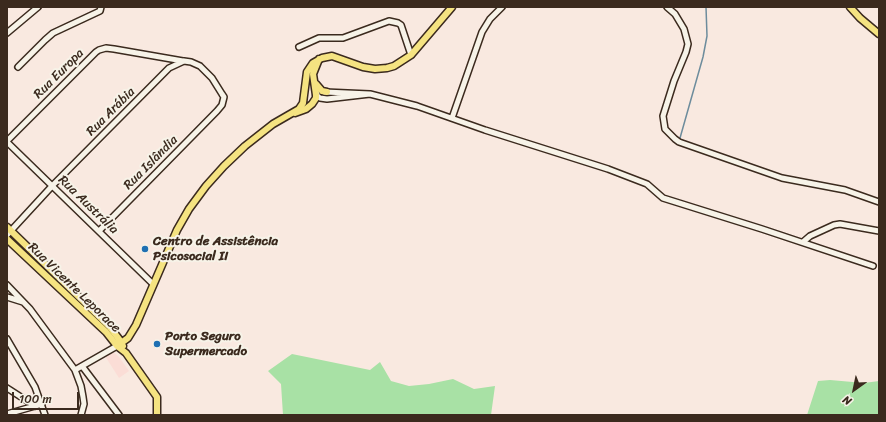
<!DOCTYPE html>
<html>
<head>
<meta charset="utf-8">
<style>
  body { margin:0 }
  #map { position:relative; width:886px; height:422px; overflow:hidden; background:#f9e9e0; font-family:Sriracha,sans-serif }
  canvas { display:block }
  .frame { position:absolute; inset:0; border:8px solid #3b2a1e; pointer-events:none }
  .north { position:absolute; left:834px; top:370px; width:40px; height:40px; -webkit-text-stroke:3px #f7f3e8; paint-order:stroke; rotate:213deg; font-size:11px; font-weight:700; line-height:16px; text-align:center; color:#3b2a1e }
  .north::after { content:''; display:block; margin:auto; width:14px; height:18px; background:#3b2a1e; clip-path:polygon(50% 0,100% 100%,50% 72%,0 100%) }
  .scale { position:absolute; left:12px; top:392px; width:67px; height:18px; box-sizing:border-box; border:2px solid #3b2a1e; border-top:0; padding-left:5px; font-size:12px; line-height:14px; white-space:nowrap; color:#3b2a1e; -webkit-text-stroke:3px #f7f3e8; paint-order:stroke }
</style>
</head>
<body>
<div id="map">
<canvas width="886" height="422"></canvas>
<div class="frame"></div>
<div class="north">N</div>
<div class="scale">100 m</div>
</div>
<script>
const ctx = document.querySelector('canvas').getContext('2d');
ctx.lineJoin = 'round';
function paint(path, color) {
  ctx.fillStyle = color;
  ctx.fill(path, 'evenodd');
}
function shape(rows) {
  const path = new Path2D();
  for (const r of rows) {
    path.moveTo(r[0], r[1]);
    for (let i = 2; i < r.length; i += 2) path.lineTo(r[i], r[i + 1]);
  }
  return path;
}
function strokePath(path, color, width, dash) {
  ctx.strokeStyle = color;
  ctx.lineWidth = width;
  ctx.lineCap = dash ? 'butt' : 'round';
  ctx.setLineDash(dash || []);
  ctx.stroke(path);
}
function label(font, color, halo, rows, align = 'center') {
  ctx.font = font + ' Sriracha,sans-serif';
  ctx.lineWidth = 4;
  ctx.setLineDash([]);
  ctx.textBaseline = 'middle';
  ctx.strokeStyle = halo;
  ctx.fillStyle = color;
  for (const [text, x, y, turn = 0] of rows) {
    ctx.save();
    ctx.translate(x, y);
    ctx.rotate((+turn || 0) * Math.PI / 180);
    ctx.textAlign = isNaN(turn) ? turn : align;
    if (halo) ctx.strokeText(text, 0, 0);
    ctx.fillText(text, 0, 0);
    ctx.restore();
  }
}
paint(shape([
  [112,351,119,357,129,371,119,378,105,356]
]), '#fbddd6');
paint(shape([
  [292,354,370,370,380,362,391,381,409,386,429,384,453,379,474,389,495,386,491,415,283,415,281,384,268,371],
  [830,380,864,383,879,381,879,415,807,415,818,381]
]), '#a8e1a5');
strokePath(shape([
  [680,138,703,57,707,36,706,7]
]), '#6d8c9c', 1.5);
const minor = shape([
  [667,7,675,14,684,29,688,44,686,52,674,81,663,116,665,129,675,139,679,142,782,178,845,190,879,202],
  [7,33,38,7],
  [299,47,319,38,343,38,389,21,398,23,401,25,411,55],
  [18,67,45,40,53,33,100,11,101,7],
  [325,92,370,94,417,106,485,130,608,169,647,184,663,198,762,229,873,266],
  [317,94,316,95,320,98,327,99,370,94],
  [452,118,482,32,490,19,502,7],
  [7,141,96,52,99,50,106,48,114,49,183,61],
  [7,142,153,284],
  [7,235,53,185,169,68,184,61,191,62,200,66,212,78,222,94,224,97,222,105,217,111,99,231],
  [803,242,810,236,834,225,840,224,879,231],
  [7,285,30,309,75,370,81,386,83,397,84,404,81,415],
  [7,297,23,302],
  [7,339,35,387,45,415],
  [82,366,119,415],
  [75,370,117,346],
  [7,388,35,406],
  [7,414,42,404]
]);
const major = shape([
  [850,7,860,18,879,34],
  [316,84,322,91,327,92],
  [295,113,306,109,312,104,316,98,316,95,313,74,319,59],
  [7,227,109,326,119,339,123,346],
  [7,239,106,332,117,346,126,353,157,397,157,415],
  [117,346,128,338,136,325,177,230,189,209,206,186,224,166,245,146,273,124,299,109,303,103,307,72,313,63,322,58,332,56,363,67,375,69,387,68,394,66,411,55,452,7]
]);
strokePath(minor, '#3b2a1e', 8);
strokePath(major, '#3b2a1e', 9);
strokePath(minor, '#f7f3e8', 5);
strokePath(major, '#f5e381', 6);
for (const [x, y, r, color] of [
  [145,249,4,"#1f6fb2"],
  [157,344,4,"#1f6fb2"]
]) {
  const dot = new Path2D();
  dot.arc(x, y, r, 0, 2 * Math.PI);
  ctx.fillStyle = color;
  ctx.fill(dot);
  strokePath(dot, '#f7f3e8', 1.5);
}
label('13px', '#3b2a1e', '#f7f3e8', [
  ["Rua Europa",59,74,-45],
  ["Rua Arábia",111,112,-45],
  ["Rua Islândia",151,163,-45],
  ["Rua Austrália",88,205,44],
  ["Rua Vicente Leporace",74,288,44]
]);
label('bold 13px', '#3b2a1e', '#f7f3e8', [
  ["Centro de Assistência",153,242],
  ["Psicosocial II",153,257],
  ["Porto Seguro",165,337],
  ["Supermercado",165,352]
], 'left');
</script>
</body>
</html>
